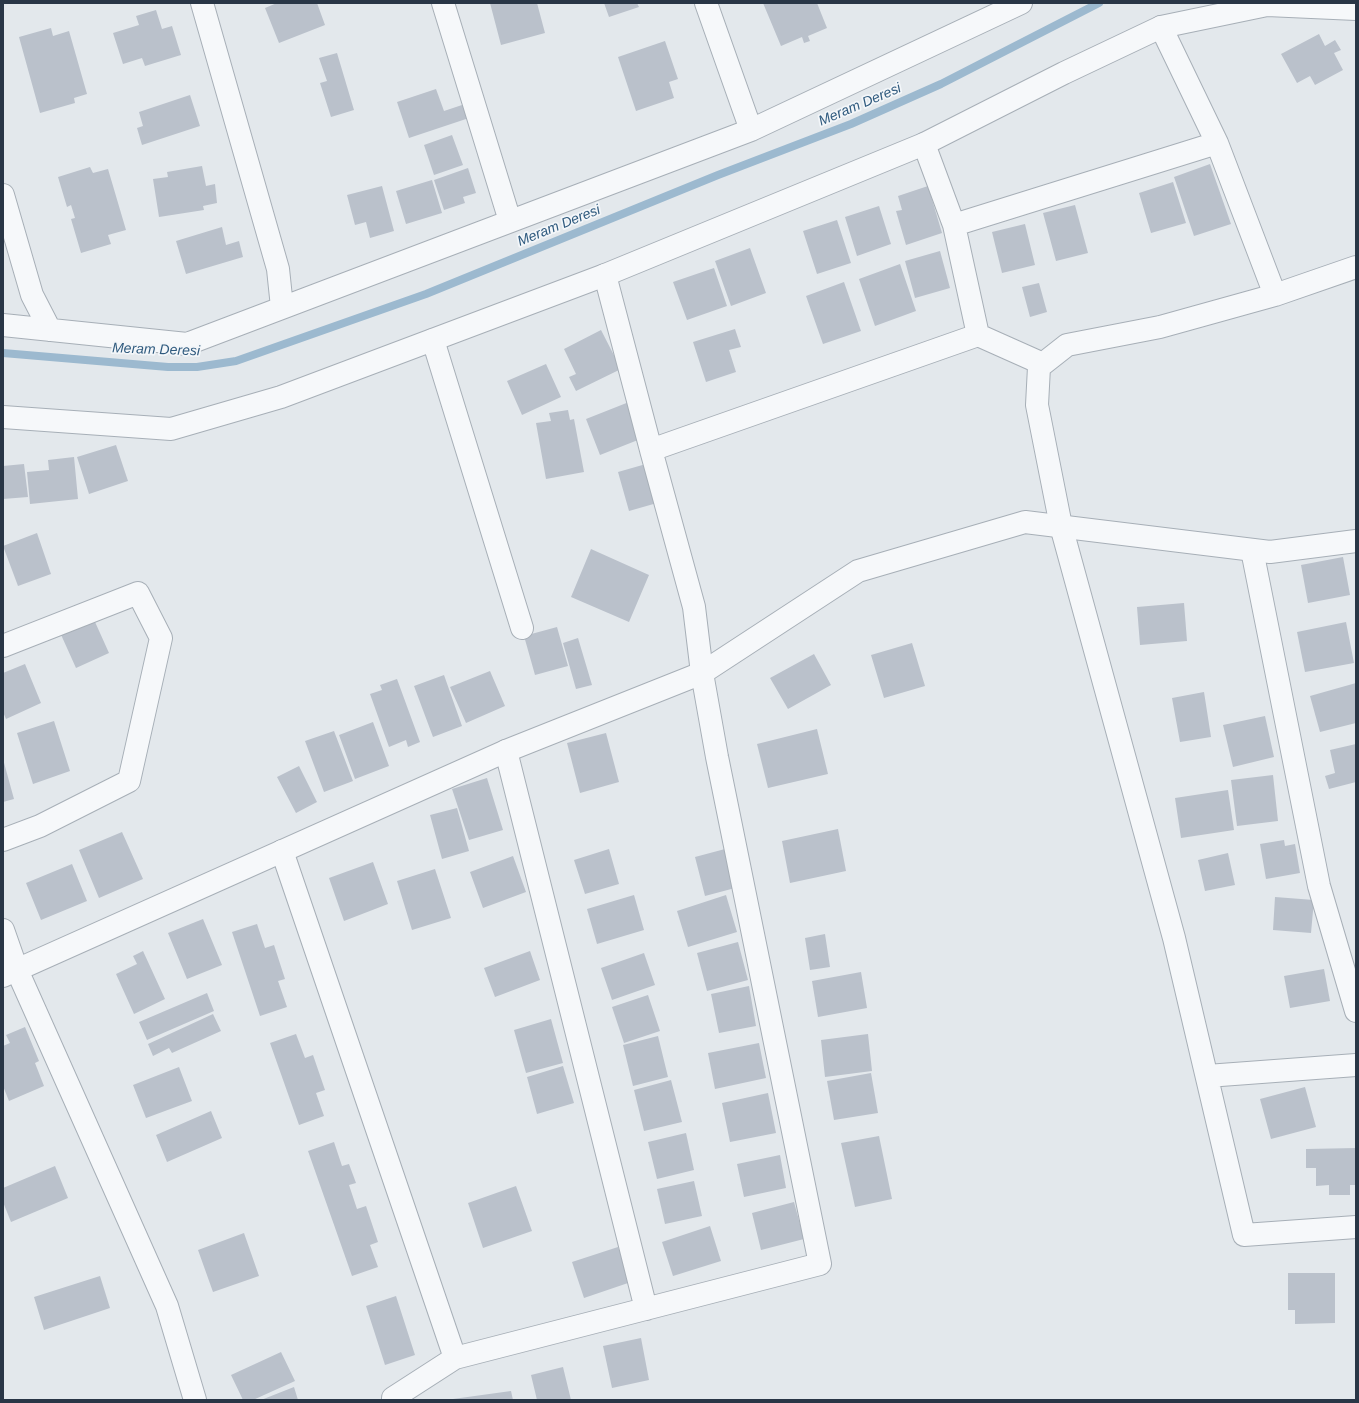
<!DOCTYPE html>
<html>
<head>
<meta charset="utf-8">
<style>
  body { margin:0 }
  #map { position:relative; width:1359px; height:1403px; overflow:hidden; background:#e3e8ec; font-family:Helvetica,sans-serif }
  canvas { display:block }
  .frame { position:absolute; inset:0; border:4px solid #293646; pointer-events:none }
</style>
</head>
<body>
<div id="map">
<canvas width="1359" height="1403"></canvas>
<div class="frame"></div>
</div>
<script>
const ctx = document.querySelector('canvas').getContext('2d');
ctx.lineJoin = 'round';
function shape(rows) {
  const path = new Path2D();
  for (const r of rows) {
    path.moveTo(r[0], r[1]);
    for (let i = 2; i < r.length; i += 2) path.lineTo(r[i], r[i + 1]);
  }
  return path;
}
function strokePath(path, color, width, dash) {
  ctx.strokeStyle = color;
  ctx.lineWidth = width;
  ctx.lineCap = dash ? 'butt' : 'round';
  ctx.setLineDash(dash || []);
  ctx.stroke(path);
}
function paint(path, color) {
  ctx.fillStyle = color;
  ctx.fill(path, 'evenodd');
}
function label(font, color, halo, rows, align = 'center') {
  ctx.font = font + ' Helvetica,sans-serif';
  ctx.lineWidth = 3.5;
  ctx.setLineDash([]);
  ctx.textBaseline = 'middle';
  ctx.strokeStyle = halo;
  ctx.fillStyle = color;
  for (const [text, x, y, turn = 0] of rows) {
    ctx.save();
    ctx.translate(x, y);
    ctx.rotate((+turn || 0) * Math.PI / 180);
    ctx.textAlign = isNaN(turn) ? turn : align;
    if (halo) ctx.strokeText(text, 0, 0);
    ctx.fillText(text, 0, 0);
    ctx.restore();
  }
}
strokePath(shape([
  [3,353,168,367,197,367,236,361,426,294,718,175,851,124,941,84,1099,3]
]), '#9cb9cf', 8);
paint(shape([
  [277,3,317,3,325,25,279,43,265,8],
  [490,3,537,3,545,33,501,45],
  [604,3,637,3,639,7,609,17],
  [763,3,817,3,827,28,808,36,810,41,804,43,802,37,781,46],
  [156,10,162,29,172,26,181,55,145,66,142,58,123,64,113,33,139,25,136,16],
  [51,28,53,36,69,31,87,94,74,98,75,103,40,113,19,37],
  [1319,34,1325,46,1335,40,1341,50,1334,53,1343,70,1315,85,1310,76,1297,83,1281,54],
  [665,41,678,79,669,82,674,98,636,111,618,57],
  [337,53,354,110,331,117,320,83,327,81,319,58],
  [436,89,444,111,471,102,475,116,409,138,397,102],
  [190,95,200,126,142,145,137,128,143,126,139,112],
  [452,135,463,165,434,175,424,145],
  [1210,164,1231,224,1194,236,1174,177],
  [202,166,206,186,215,184,217,203,203,206,204,210,159,217,153,179,168,177,167,172],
  [90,167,93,173,108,169,126,230,108,235,111,244,81,253,71,219,75,218,71,205,67,207,58,177],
  [468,168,476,193,463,197,465,203,444,210,434,180],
  [432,180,442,213,406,224,396,191],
  [1173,182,1186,223,1151,233,1139,193],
  [382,186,394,231,370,238,366,222,355,225,347,195],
  [928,186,942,233,906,245,896,211,902,210,898,196],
  [1075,205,1088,253,1056,261,1043,213],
  [879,206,891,244,857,256,845,217],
  [837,220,851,263,817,274,803,231],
  [1025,224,1035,265,1002,273,992,232],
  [222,227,226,245,239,241,243,257,186,274,176,241],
  [750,248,766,293,731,306,715,261],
  [940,251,950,288,915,298,905,261],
  [900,264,916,311,875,326,859,279],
  [714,268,727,306,687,320,673,282],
  [844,282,861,331,823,344,806,296],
  [1039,283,1047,312,1030,317,1022,287],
  [735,329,741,347,729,350,736,372,706,382,693,342],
  [601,330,621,369,576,391,569,377,576,374,564,349],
  [546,364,561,397,522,415,507,381],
  [629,402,643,438,600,455,586,419],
  [568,410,570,420,574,419,584,472,546,479,536,423,551,421,549,413],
  [116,445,128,481,89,494,77,457],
  [74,457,78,499,30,504,27,472,49,470,48,460],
  [653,462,664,501,629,511,618,472],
  [24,464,28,497,3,499,3,466],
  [37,533,51,574,18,586,3,546],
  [591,549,649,575,629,622,571,597],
  [1343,557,1350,595,1308,603,1301,565],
  [1184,603,1187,641,1140,645,1137,607],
  [91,613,109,653,76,668,58,628],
  [1346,622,1354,663,1305,672,1297,632],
  [557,627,568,666,535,675,524,636],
  [578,638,592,685,576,689,563,643],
  [912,643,925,686,884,698,871,655],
  [814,654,831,685,788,709,770,678],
  [25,664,41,703,6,719,3,712,3,673],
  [490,671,505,706,466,723,450,687],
  [444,675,462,726,433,737,414,686],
  [397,679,420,742,408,747,406,740,389,747,370,694,382,690,380,685],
  [1356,683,1356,723,1320,732,1310,696],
  [1204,692,1211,737,1180,742,1172,698],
  [1265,716,1274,757,1233,767,1223,725],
  [54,721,70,771,33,784,17,733],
  [373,722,389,766,355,779,339,735],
  [817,729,828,774,768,788,757,744],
  [334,731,353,781,324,792,305,741],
  [606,733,619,782,580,793,567,743],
  [1356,744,1356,782,1329,789,1325,776,1335,773,1330,750],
  [3,759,14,799,3,802],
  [299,766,317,802,296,813,277,777],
  [1273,775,1278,821,1237,826,1231,780],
  [487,778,503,830,469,840,452,789],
  [1228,790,1234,830,1181,838,1175,798],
  [457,808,469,851,442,859,430,815],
  [838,829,846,871,790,883,782,841],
  [122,832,143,879,99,898,79,850],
  [1284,840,1285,846,1295,844,1300,873,1266,879,1260,844],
  [609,849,619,884,585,894,574,860],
  [725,849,735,888,705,896,695,857],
  [1228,853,1235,885,1205,891,1198,860],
  [513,856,526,892,483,908,470,872],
  [373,862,388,904,344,921,329,878],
  [72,864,87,901,41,920,26,883],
  [435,869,451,918,412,930,397,881],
  [634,895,644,930,597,944,587,909],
  [726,895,737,932,688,947,677,911],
  [1275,897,1314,900,1311,933,1273,930],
  [203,919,222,965,187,979,168,933],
  [257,924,265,948,274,945,285,979,278,981,287,1007,260,1016,232,932],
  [825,934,830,967,810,970,805,938],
  [738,942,748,980,707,991,697,953],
  [143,951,165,999,134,1014,116,974,137,964,133,956],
  [530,951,540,980,495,997,484,968],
  [644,953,655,985,612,1000,601,968],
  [1324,969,1330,1001,1290,1008,1284,976],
  [861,972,867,1008,818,1017,812,981],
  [749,986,756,1026,719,1033,711,994],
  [207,993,214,1011,147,1040,139,1022],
  [648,995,660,1031,624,1043,612,1007],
  [213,1014,221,1031,172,1053,169,1048,153,1056,148,1044],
  [551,1019,563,1063,526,1073,514,1030],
  [25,1027,39,1061,35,1063,44,1086,9,1101,3,1086,3,1046,10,1043,6,1035],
  [296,1034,305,1058,313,1055,325,1090,316,1093,324,1116,299,1125,270,1043],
  [868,1034,872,1071,825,1077,821,1040],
  [658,1036,668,1077,633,1086,623,1045],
  [759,1043,766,1078,715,1089,708,1053],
  [563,1066,574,1103,537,1114,527,1077],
  [179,1067,192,1101,146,1118,133,1085],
  [871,1073,878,1113,834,1120,827,1081],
  [671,1080,682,1122,644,1131,634,1090],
  [1305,1087,1316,1127,1271,1139,1260,1099],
  [768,1093,776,1133,730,1142,722,1103],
  [211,1111,222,1138,167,1162,156,1135],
  [686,1133,694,1170,657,1179,648,1142],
  [879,1136,892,1199,855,1207,841,1143],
  [334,1142,342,1166,349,1164,356,1183,349,1185,357,1209,366,1206,378,1242,370,1245,378,1267,352,1276,308,1151],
  [1356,1148,1356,1185,1350,1185,1350,1195,1329,1195,1329,1185,1316,1186,1316,1168,1306,1168,1306,1149],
  [780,1155,786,1188,744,1197,737,1164],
  [55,1166,68,1198,11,1222,3,1202,3,1188],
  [694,1181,702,1216,665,1224,657,1189],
  [516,1186,532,1231,483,1248,468,1203],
  [794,1202,804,1239,761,1250,752,1213],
  [710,1226,721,1261,673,1276,662,1242],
  [244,1233,259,1276,213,1292,198,1250],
  [618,1247,631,1282,584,1298,572,1262],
  [1288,1273,1335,1273,1335,1323,1295,1324,1295,1310,1288,1310],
  [100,1276,110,1308,44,1330,34,1297],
  [396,1296,415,1355,385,1365,366,1306],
  [641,1338,649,1380,612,1388,603,1346],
  [281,1352,295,1381,253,1400,243,1400,231,1375],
  [563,1367,571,1400,537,1400,531,1375],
  [294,1387,298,1400,261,1400],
  [511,1391,513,1400,453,1400,453,1399]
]), '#bac1cb');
const minor = shape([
  [202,3,278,269,282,307],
  [443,3,510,221],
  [706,3,751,130,1021,3],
  [1161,27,1217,143,1275,295],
  [924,144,954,225,978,335,1043,364],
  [3,195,32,295,50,330],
  [954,225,1217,143],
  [1356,267,1275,295,1160,327,1067,345,1039,367,1037,405,1061,526,1174,938,1244,1235,1356,1227],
  [605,275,651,450,978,335],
  [3,325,187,344,751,130],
  [433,340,522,628],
  [1252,550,1319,886,1356,1011],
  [3,646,138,593,161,638,129,781,40,826,3,840],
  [506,751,646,1309],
  [282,851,455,1358,820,1264,717,757,702,673,694,607,651,450],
  [3,930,17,970,167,1306,195,1400],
  [1207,1076,1356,1065],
  [393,1400,393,1398,455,1358]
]);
const tertiary = shape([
  [3,417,171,429,281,397,605,275,924,144,1064,73,1161,27,1267,5,1356,9],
  [3,976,506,751,702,673,858,571,1025,522,1270,552,1356,541]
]);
strokePath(minor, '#a7afb7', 24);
strokePath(tertiary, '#a7afb7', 24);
strokePath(minor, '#f6f8fa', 22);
strokePath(tertiary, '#f6f8fa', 22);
label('italic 14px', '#2f5a7e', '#f3f6f9', [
  ["Meram Deresi",860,105,-23],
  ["Meram Deresi",559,226,-22],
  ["Meram Deresi",156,350,2]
]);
</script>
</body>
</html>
